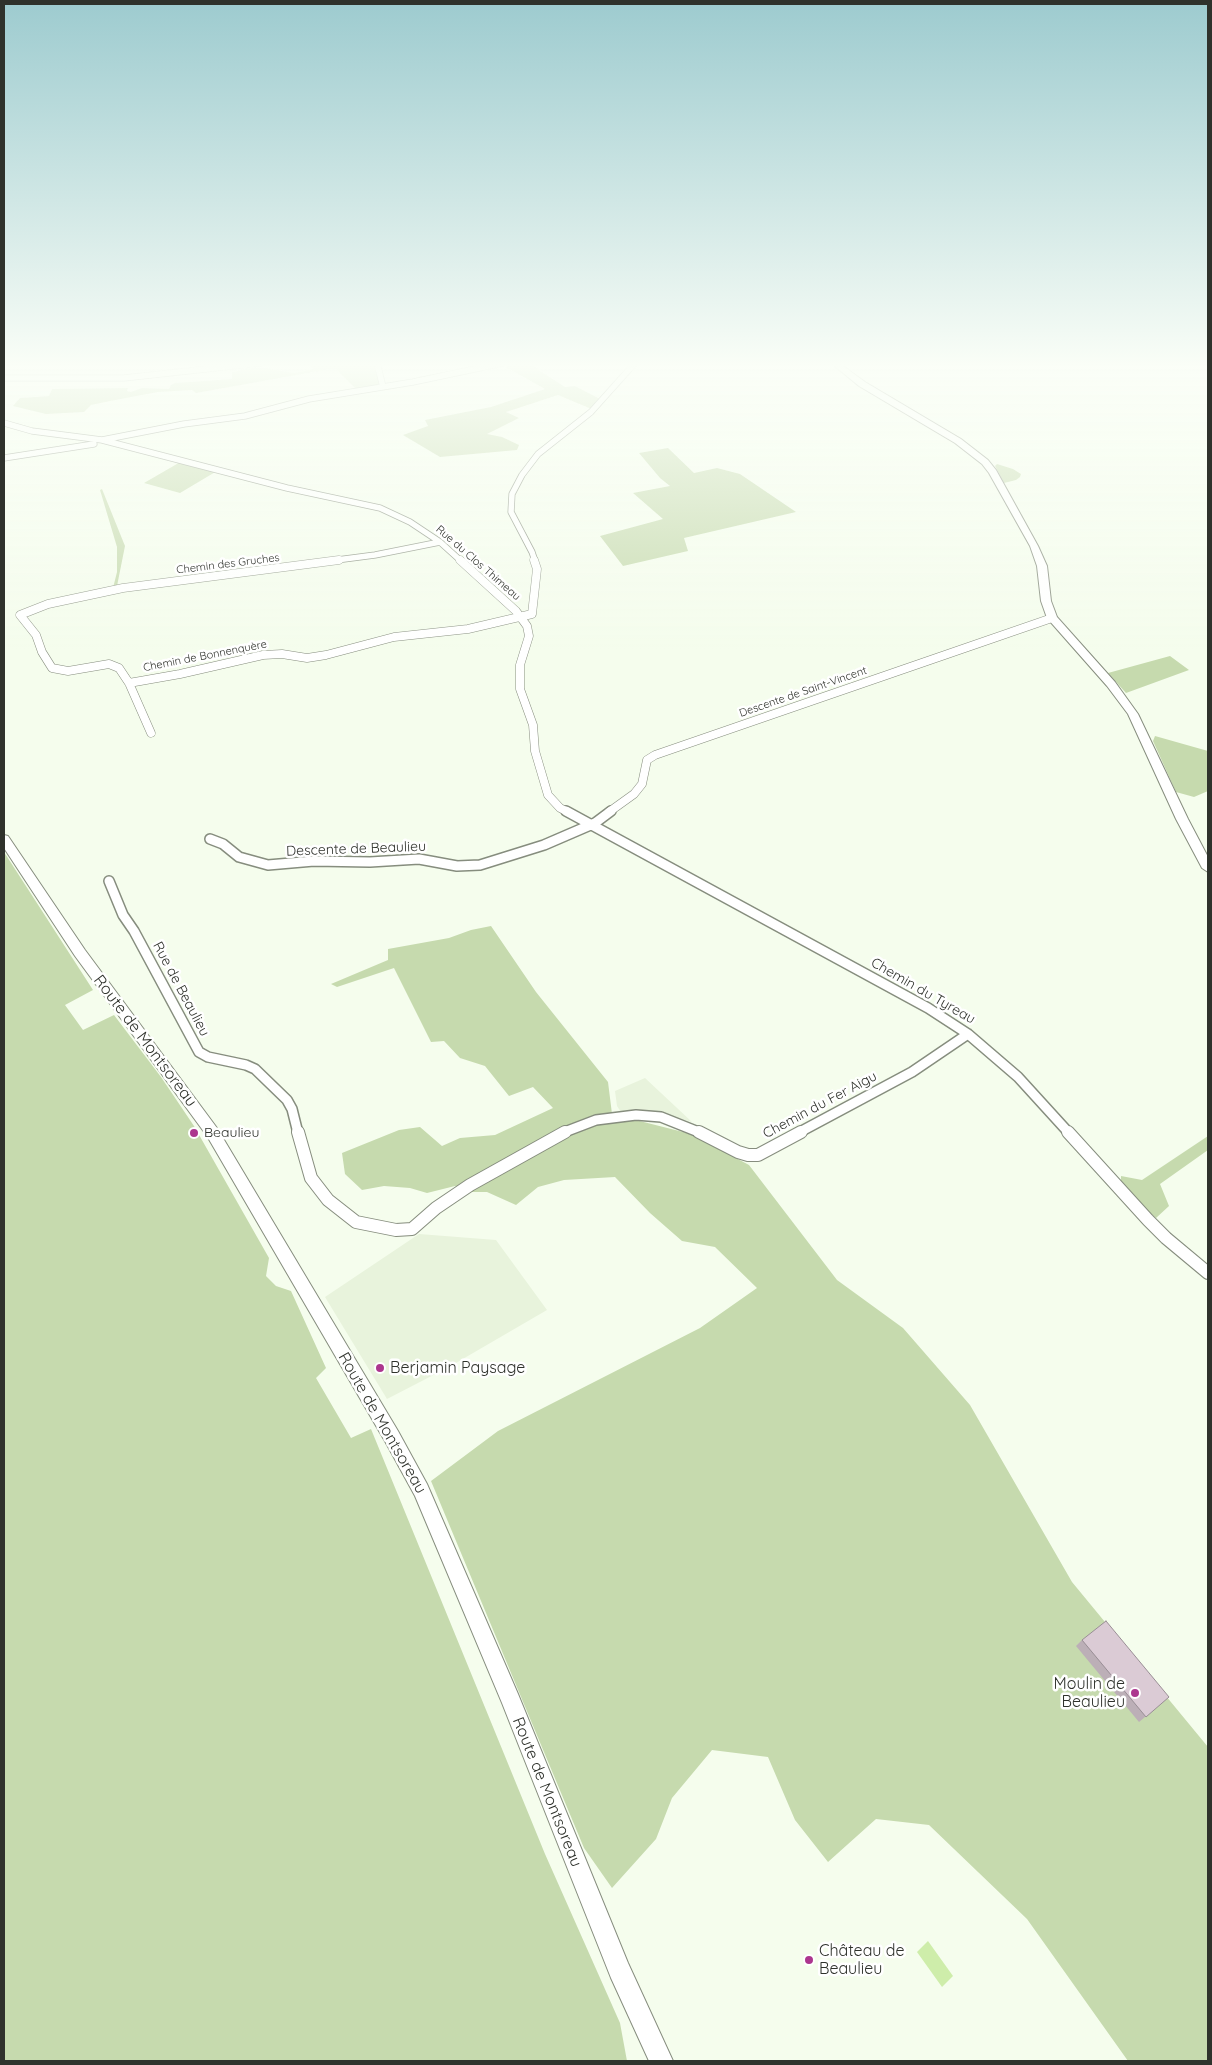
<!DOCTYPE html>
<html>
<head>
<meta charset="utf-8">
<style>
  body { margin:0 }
  #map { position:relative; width:1212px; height:2065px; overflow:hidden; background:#f5fded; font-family:Quicksand,sans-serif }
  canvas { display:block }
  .frame { position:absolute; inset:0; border:5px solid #2f322c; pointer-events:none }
</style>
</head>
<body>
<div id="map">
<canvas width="1212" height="2065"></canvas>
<div class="frame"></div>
</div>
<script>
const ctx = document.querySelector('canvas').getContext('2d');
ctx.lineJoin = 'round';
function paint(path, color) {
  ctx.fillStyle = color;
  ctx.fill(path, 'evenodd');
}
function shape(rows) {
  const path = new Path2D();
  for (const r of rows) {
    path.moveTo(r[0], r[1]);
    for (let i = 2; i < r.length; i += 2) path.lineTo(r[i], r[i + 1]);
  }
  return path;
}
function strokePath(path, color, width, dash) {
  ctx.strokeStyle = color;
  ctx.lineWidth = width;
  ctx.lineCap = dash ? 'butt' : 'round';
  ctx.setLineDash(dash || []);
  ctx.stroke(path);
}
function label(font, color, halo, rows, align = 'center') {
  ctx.font = font + ' Quicksand,sans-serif';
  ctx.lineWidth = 5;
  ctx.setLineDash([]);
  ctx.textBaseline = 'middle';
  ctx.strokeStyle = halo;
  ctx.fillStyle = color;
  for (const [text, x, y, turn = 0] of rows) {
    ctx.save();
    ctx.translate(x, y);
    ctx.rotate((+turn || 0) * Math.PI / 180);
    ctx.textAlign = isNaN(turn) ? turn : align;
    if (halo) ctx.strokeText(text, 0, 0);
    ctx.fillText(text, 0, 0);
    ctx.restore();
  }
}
paint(shape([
  [645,1078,692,1122,652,1111,621,1112,617,1106,615,1091],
  [419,1234,496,1240,547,1310,449,1367,387,1399,325,1297]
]), '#e8f3dc');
paint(shape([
  [309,363,374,363,379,384,374,387,356,389,335,368,196,393,192,390,158,392,110,401,91,405,84,412,46,414,13,406,20,398,49,396,52,389,128,388,127,391,131,392,142,388,169,389,171,385,175,383,232,379,232,372,252,368,264,368,295,373,313,369],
  [521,363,528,363,565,387,575,386,600,399,594,410,558,395,506,412,519,418,487,434,502,437,519,445,517,450,440,457,403,435,428,426,425,420,491,407,545,389,506,367],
  [668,448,694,473,717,468,740,474,796,512,684,538,688,551,623,566,600,536,663,519,633,493,670,486,660,478,639,453],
  [182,461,217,471,180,493,144,483],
  [997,464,1013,469,1021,474,1020,477,1016,480,1004,483,995,466],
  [102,489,125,546,117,586,113,588,117,572,117,547,100,490],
  [1170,656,1189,670,1126,693,1108,673],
  [1155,736,1208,751,1208,791,1194,797,1176,792,1153,741],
  [4,852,93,990,65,1005,83,1030,114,1015,161,1077,194,1126,269,1258,266,1276,276,1286,291,1291,326,1368,316,1378,351,1438,371,1429,545,1854,620,2023,627,2061,4,2061],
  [491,926,536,992,608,1082,612,1114,691,1134,749,1165,837,1280,903,1328,970,1405,1072,1582,1208,1747,1208,2061,1128,2061,1027,1919,929,1825,876,1819,828,1862,795,1820,768,1757,712,1750,672,1798,656,1839,612,1888,584,1848,431,1481,498,1431,700,1328,757,1288,715,1247,682,1241,650,1213,615,1177,564,1180,538,1187,516,1205,487,1192,466,1192,455,1186,427,1193,410,1188,384,1186,362,1190,345,1174,342,1153,399,1130,420,1127,442,1146,460,1138,495,1135,553,1108,533,1087,509,1096,485,1066,460,1058,444,1041,431,1042,394,968,337,987,331,984,388,960,388,949,449,938,471,930],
  [1208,1136,1208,1150,1160,1184,1169,1206,1156,1218,1138,1203,1121,1182,1121,1176,1142,1180]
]), '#c6daae');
paint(shape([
  [928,1941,953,1976,942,1987,917,1952]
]), '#ceedaa');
const streetFar3 = shape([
  [377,363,383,387],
  [4,378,124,378,261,363],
  [4,423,32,431,102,440,184,424,245,416,309,399,413,382,503,363],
  [102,440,287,488,380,508,410,522,440,542,461,561],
  [4,458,94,444],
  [329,561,375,555,440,542],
  [535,561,532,552,511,512,512,494,522,475,538,454,591,412,635,363]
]);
const streetFar2 = shape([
  [460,560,516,611,527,626,529,636,520,665,520,689,533,725,535,751,548,795,560,808,568,812],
  [129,683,180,674,263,655,282,654,307,658,326,655,394,637,468,629,532,614,537,569,534,560],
  [151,733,129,683,119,668,109,664,68,671,52,668,42,652,36,635,20,615,48,604,123,588,339,560],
  [609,812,634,794,642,784,647,760,655,755,1052,618]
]);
const streetFar1 = shape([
  [566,811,928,1008,968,1034,1018,1077,1069,1133],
  [210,839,223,844,239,857,268,865,314,861,370,862,419,859,457,866,480,865,544,845,595,823,611,811],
  [109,881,123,915,134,931,199,1052,208,1057,246,1065,255,1069,287,1100,292,1109,298,1133],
  [562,1133,596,1120,636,1115,661,1117,701,1133],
  [798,1133,912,1072,968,1034]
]);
const street = shape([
  [298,1132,311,1178,328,1200,356,1222,396,1230,412,1229,436,1208,470,1185,565,1132],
  [699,1132,738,1152,748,1155,758,1155,801,1132],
  [1068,1132,1148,1220,1166,1238,1208,1273]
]);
const secondary = shape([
  [831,363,839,363,865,382,961,439,988,460,996,470,1038,546,1047,566,1051,601,1057,617,1115,682,1138,714,1188,819,1208,857,1208,872,1202,868,1176,819,1128,714,1107,686,1047,618,1041,601,1037,566,1030,546,989,473,982,464,955,443,859,386,831,363],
  [4,835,8,836,85,950,217,1128,398,1431,427,1484,518,1694,628,1963,673,2061,649,2061,611,1978,502,1703,415,1496,386,1443,207,1136,75,956,4,848,4,835]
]);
strokePath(streetFar3, '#868d7e', 7);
strokePath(streetFar2, '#868d7e', 9);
strokePath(streetFar1, '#868d7e', 12);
strokePath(street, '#868d7e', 14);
strokePath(secondary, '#868d7e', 2);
strokePath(streetFar3, '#fff', 5.5);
strokePath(streetFar2, '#fff', 8);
strokePath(streetFar1, '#fff', 9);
strokePath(street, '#fff', 12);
paint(secondary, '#fff');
paint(shape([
  [1082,1640,1169,1697,1139,1722,1076,1646]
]), '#bcafb7');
const building = shape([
  [1106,1621,1169,1697,1146,1717,1082,1640,1106,1621]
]);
paint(building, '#dbcbd5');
strokePath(building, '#998e95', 1);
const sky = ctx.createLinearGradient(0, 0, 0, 653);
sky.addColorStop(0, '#9dcbcf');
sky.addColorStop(0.56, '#fafef7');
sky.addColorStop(1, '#fafef700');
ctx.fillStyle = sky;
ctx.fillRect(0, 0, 1212, 653);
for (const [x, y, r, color] of [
  [194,1133,5,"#ac368e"],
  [380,1368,5,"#ac368e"],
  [1135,1693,5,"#ac368e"],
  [809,1960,5,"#ac368e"]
]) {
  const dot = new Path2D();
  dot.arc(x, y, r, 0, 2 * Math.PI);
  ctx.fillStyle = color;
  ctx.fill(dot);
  strokePath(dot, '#fff', 2);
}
label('11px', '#2f322c', '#fff', [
  ["Rue du Clos Thimeau",478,563,41],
  ["Chemin des Gruches",228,564,-7],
  ["Chemin de Bonnenquère",205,656,-11],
  ["Descente de Saint-Vincent",803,692,-19]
]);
label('14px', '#2f322c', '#fff', [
  ["Descente de Beaulieu",356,849,-2],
  ["Rue de Beaulieu",181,989,62],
  ["Chemin du Tyreau",923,991,30],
  ["Chemin du Fer Aigu",820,1105,-28]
]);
label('14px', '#2f322c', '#fff', [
  ["Beaulieu",204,1133]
], 'left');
label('16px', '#2f322c', '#fff', [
  ["Route de Montsoreau",145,1041,53],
  ["Route de Montsoreau",382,1423,60],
  ["Route de Montsoreau",547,1792,68]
]);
label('16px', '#2f322c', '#fff', [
  ["Berjamin Paysage",390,1368],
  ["Moulin de",1125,1684,"right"],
  ["Beaulieu",1125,1702,"right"],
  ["Château de",819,1951],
  ["Beaulieu",819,1969]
], 'left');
</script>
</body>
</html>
